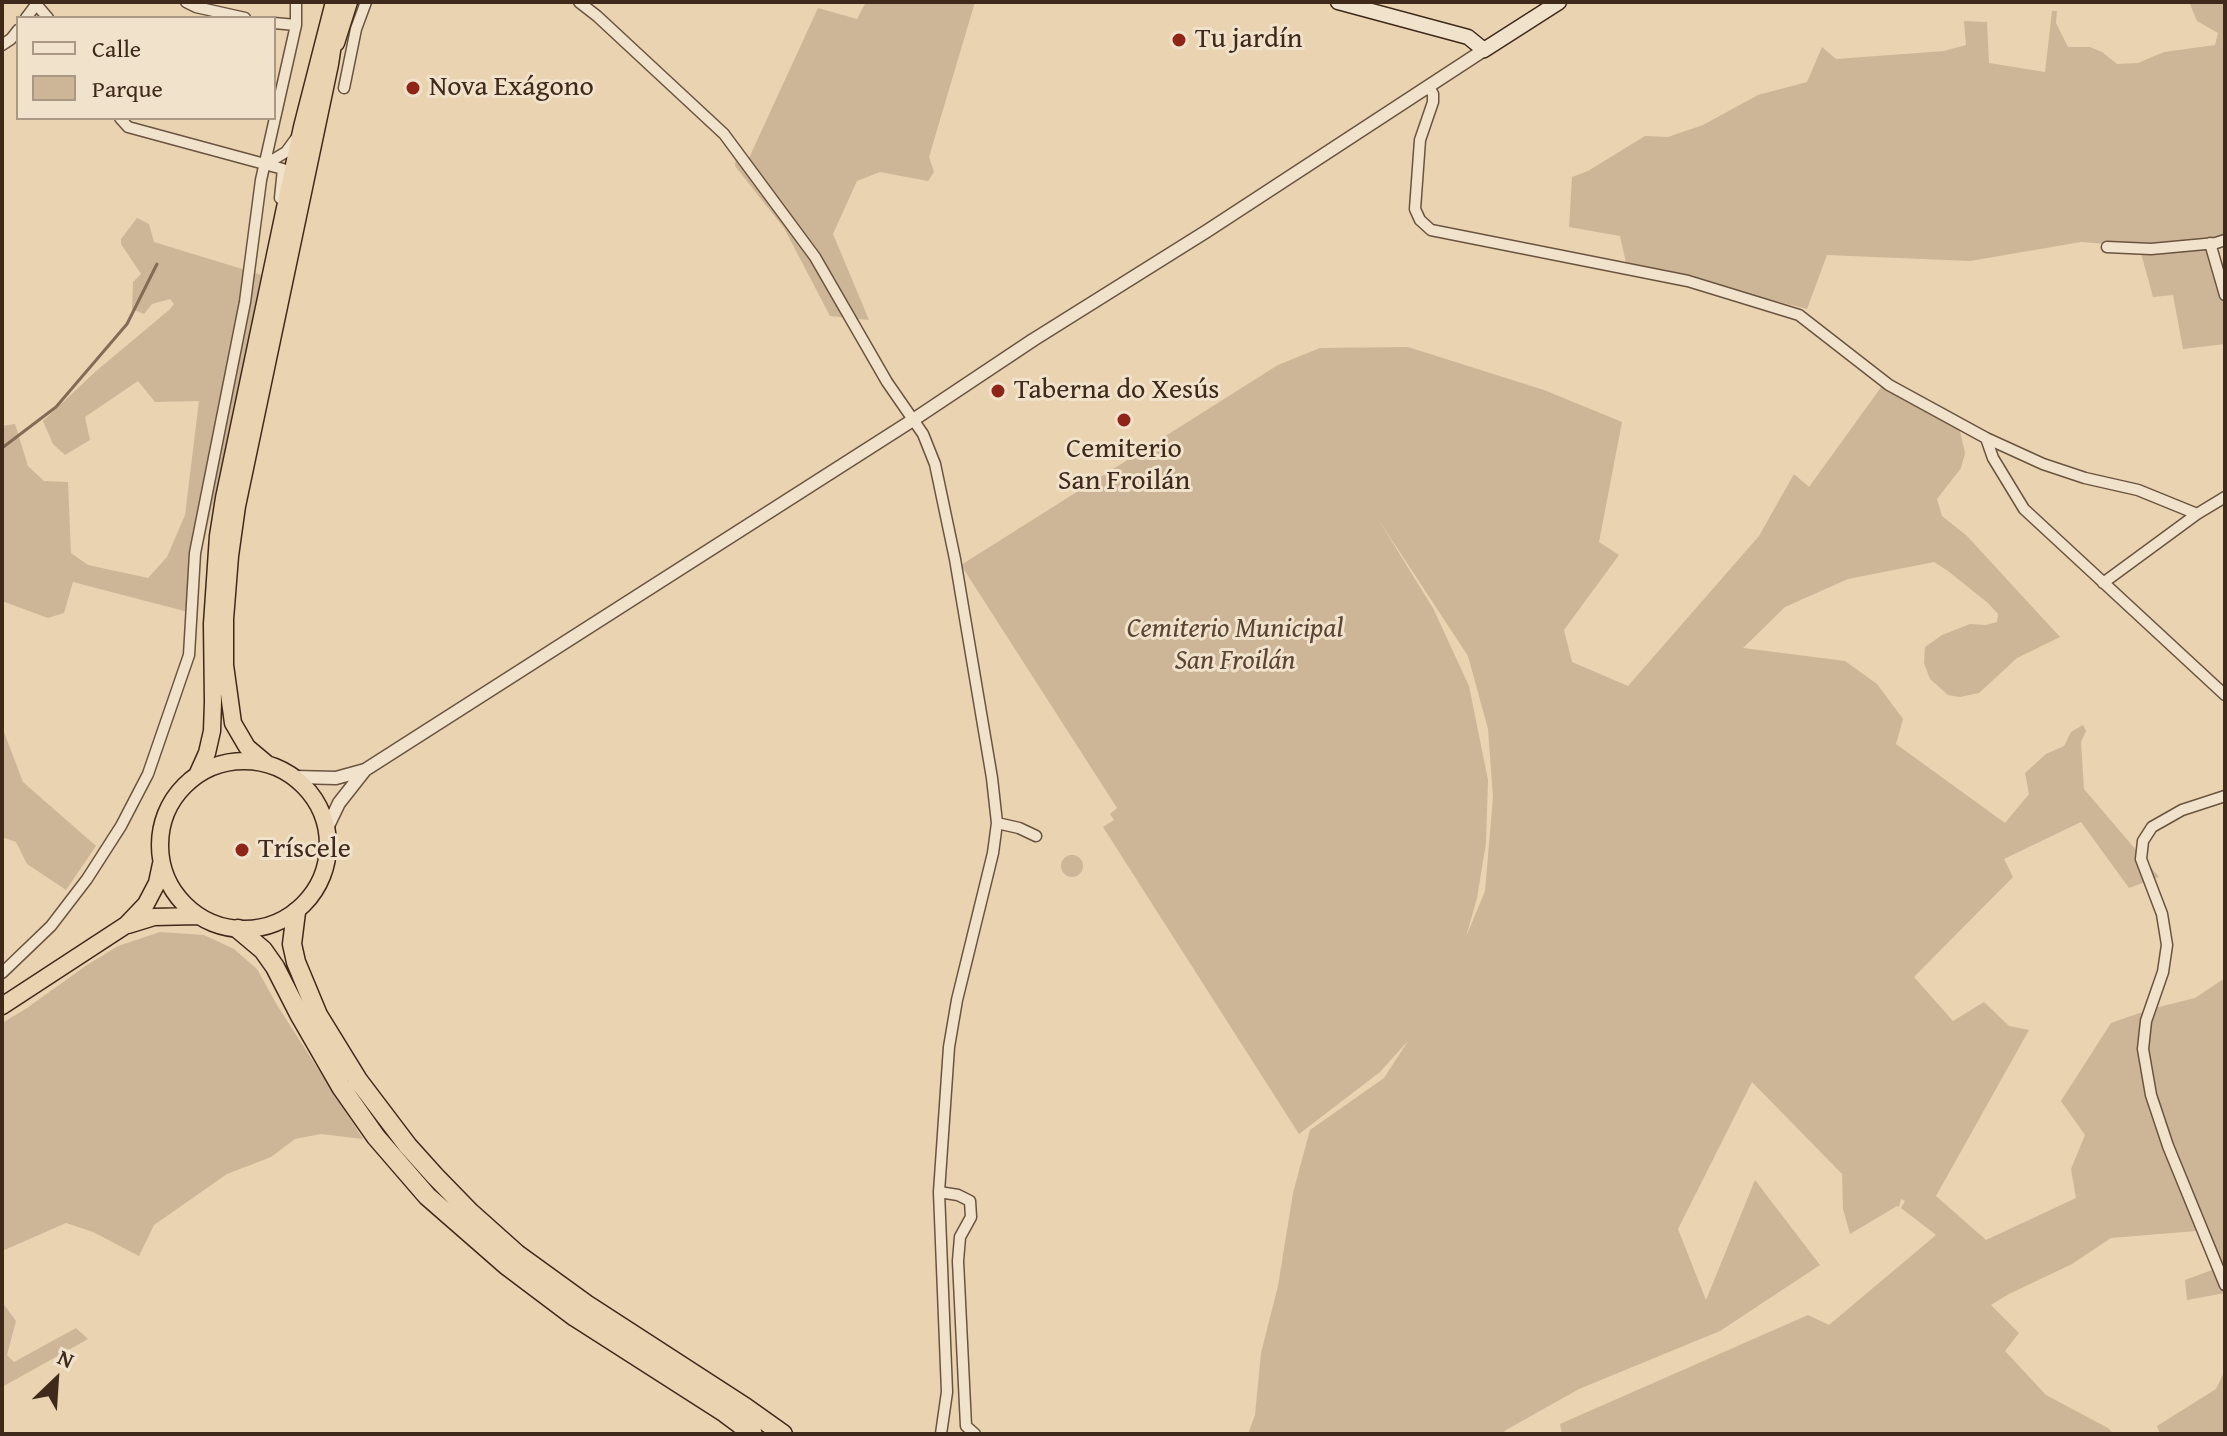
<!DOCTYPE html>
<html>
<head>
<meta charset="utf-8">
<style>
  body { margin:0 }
  #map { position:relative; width:2227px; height:1436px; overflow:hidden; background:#e9d3b0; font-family:"Gentium Book Plus",serif }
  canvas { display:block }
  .frame { position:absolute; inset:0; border:4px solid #3f291b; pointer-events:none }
  .legend { position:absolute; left:16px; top:16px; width:260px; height:104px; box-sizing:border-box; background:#f1e2cc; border:2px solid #aa9885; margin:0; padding:10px 14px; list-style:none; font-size:24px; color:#3f291b }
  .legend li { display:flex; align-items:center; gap:16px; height:40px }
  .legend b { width:40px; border:2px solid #aa9885 }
  .north { position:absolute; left:16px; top:1340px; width:80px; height:80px; -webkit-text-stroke:6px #f1e2cc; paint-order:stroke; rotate:25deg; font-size:22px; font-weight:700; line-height:32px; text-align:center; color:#3f291b }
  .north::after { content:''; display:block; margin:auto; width:28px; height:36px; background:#3f291b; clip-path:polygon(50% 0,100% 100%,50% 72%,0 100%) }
</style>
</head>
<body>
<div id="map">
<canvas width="2227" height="1436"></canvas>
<div class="frame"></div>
<ul class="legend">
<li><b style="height:10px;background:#f1e2cc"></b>Calle</li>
<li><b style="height:22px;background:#ccb697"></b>Parque</li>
</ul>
<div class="north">N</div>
</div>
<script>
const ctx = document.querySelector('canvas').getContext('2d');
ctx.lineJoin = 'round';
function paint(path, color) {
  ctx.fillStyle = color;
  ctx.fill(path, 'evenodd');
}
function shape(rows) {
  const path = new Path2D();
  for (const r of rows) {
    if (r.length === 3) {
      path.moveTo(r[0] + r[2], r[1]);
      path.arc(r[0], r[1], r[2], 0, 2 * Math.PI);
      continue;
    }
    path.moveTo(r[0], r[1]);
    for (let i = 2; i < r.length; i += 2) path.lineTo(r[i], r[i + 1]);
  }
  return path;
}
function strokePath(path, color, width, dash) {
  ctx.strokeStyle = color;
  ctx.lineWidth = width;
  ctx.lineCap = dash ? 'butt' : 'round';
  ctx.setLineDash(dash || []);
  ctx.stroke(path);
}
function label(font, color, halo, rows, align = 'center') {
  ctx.font = font + ' "Gentium Book Plus",serif';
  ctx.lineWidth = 6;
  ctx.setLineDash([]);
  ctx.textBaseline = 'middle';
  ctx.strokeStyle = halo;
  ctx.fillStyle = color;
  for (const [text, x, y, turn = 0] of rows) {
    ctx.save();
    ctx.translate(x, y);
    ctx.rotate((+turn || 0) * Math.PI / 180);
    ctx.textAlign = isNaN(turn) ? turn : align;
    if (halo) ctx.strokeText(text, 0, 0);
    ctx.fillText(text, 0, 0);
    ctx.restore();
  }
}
paint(shape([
  [866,2,975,2,929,157,934,172,928,181,880,172,857,181,833,234,869,320,830,316,784,228,735,166,736,151,749,158,818,8,857,19],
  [2189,2,2225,2,2225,235,2211,240,2225,292,2225,344,2183,349,2173,295,2153,297,2141,253,2118,245,2081,242,1970,261,1827,255,1807,309,1626,263,1620,236,1569,227,1572,177,1588,171,1645,136,1668,137,1703,125,1758,95,1807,82,1822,47,1836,59,1944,51,1966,45,1964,21,1987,22,1989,63,2045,72,2052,11,2057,11,2056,23,2068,47,2090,47,2102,52,2117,64,2138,63,2164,52,2215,45,2218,33,2197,21],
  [137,218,149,224,154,242,265,276,188,612,73,582,64,613,48,618,2,601,2,426,15,424,28,466,44,481,68,482,71,553,88,565,148,578,167,557,185,515,199,401,155,402,138,381,85,417,90,440,65,455,53,444,43,421,95,372,169,310,174,304,170,299,152,304,144,314,132,309,133,282,141,274,121,244,121,239],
  [1408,347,1544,390,1622,422,1599,542,1619,555,1564,630,1572,662,1628,686,1759,536,1794,474,1809,487,1882,386,1960,431,1965,453,1961,468,1937,499,1942,516,1967,536,2060,637,2017,658,1979,693,1960,697,1948,695,1930,679,1924,663,1925,647,1942,635,1970,624,1986,625,1997,622,1998,614,1988,603,1948,571,1934,562,1848,579,1785,607,1743,648,1845,661,1877,684,1903,719,1896,744,2005,823,2029,794,2025,773,2046,754,2064,746,2071,732,2083,725,2086,731,2081,742,2084,789,2159,877,2129,888,2081,822,2004,859,2013,877,1914,977,1953,1021,1984,1002,2009,1026,2029,1030,1936,1196,1986,1240,2076,1198,2071,1169,2085,1135,2061,1101,2111,1023,2151,1009,2195,998,2225,978,2225,1293,2187,1300,2185,1280,2212,1270,2196,1231,2111,1238,2072,1264,2009,1294,1991,1305,2019,1333,2005,1351,2046,1395,2108,1428,2114,1434,1562,1434,1560,1424,1808,1315,1829,1325,1936,1235,1901,1208,1905,1201,1901,1199,1899,1207,1897,1206,1850,1234,1843,1209,1842,1174,1752,1082,1678,1229,1706,1300,1755,1180,1820,1265,1720,1331,1579,1389,1506,1430,1502,1434,1248,1434,1255,1415,1261,1353,1278,1286,1293,1193,1310,1130,1384,1078,1408,1041,1380,1072,1299,1134,1103,827,1114,820,1110,814,1117,808,961,565,1278,365,1320,348],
  [1378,519,1468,656,1488,729,1493,797,1485,891,1466,937,1477,898,1486,843,1488,780,1469,686,1433,608],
  [2,727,23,782,96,846,66,890,27,864,16,842,2,837],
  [1072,866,11],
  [160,932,204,935,234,949,257,969,277,1005,363,1139,321,1134,295,1139,271,1157,227,1174,154,1225,139,1256,93,1232,66,1223,2,1251,2,1023,24,1010,87,965,118,946],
  [2,1302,16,1321,7,1355,14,1362,76,1328,88,1339,2,1387],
  [2225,1370,2225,1434,2160,1434,2157,1426,2216,1389]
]), '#ccb697');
strokePath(shape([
  [2,448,56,407,127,324,157,264]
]), '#826c56', 3);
const minor = shape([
  [186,2,196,7,245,18],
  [579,2,597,16,724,134,815,257,887,382,923,434,935,464,955,559,992,778,997,823,993,853,957,1000,949,1047,939,1192,947,1392,941,1434],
  [36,4,48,18],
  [26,18,38,2],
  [274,23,296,25],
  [2,45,11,39,18,30],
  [1429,87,1433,94,1433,102,1420,140,1415,209,1420,220,1431,230,1688,281,1799,315,1889,385,1986,438,2043,464,2085,478,2138,490,2197,514],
  [344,88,356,29,366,2],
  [120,118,128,127,283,169,280,198],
  [266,164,286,152,297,137],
  [2210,243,2225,295],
  [2107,247,2151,249,2216,243,2225,240],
  [1986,438,1993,458,2024,509,2225,695],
  [2103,583,2197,514,2225,497],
  [2225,796,2182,810,2152,827,2143,841,2141,859,2162,914,2167,945,2163,972,2146,1021,2143,1049,2151,1095,2168,1146,2225,1285],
  [997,823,1019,828,1036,836],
  [2,973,51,926,87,879,121,826,148,774,189,655,195,553,245,302,261,180,296,25,296,2],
  [939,1192,958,1195,970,1201,971,1217,960,1237,958,1261,966,1426,975,1434]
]);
const tertiary = shape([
  [295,777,336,778,365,770,913,420,1033,340,1207,231,1484,50],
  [327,828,339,803,365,770]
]);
const secondary = shape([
  [1338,2,1468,37,1484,50,1559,2]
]);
const trunk = shape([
  [336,43,349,2],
  [244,845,84],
  [266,763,247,747,233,723,225,665,225,619,230,556,237,506,330,64,335,31],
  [198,773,207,753,212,731,213,702,212,624,218,536,224,498,302,127,334,2],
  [128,925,154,917,197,916],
  [2,1006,126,925,146,904,157,883,161,864]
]);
const motorway = shape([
  [296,912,292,944,296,962,318,1015,358,1080,408,1146,435,1176,470,1212,517,1254,586,1304,745,1407,783,1434],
  [238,929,263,950,275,967,299,1014,341,1087,376,1137,427,1196,506,1265,575,1317,725,1413,753,1434]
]);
strokePath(minor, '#6a5440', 13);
strokePath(tertiary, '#6a5440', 15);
strokePath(secondary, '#3f291b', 17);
strokePath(trunk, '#3f291b', 19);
strokePath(motorway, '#3f291b', 21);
strokePath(minor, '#f1e2cc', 10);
strokePath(tertiary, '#f1e2cc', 12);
strokePath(secondary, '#f1e2cc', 14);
strokePath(trunk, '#e9d3b0', 16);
strokePath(motorway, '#e9d3b0', 18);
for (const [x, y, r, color] of [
  [1179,40,8,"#8f2418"],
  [413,88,8,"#8f2418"],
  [998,391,8,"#8f2418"],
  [1124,420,8,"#8f2418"],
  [242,850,8,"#8f2418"]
]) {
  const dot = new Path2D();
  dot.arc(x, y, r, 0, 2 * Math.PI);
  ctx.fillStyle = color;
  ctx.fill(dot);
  strokePath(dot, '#f1e2cc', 3);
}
label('28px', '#3f291b', '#f1e2cc', [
  ["Tu jardín",1195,40],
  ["Nova Exágono",429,88],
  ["Taberna do Xesús",1014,391],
  ["Cemiterio",1124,450,"center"],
  ["San Froilán",1124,482,"center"],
  ["Tríscele",258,850]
], 'left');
label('italic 28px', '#5b4534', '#f1e2cc', [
  ["Cemiterio Municipal",1235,630],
  ["San Froilán",1235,662]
]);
</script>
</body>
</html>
